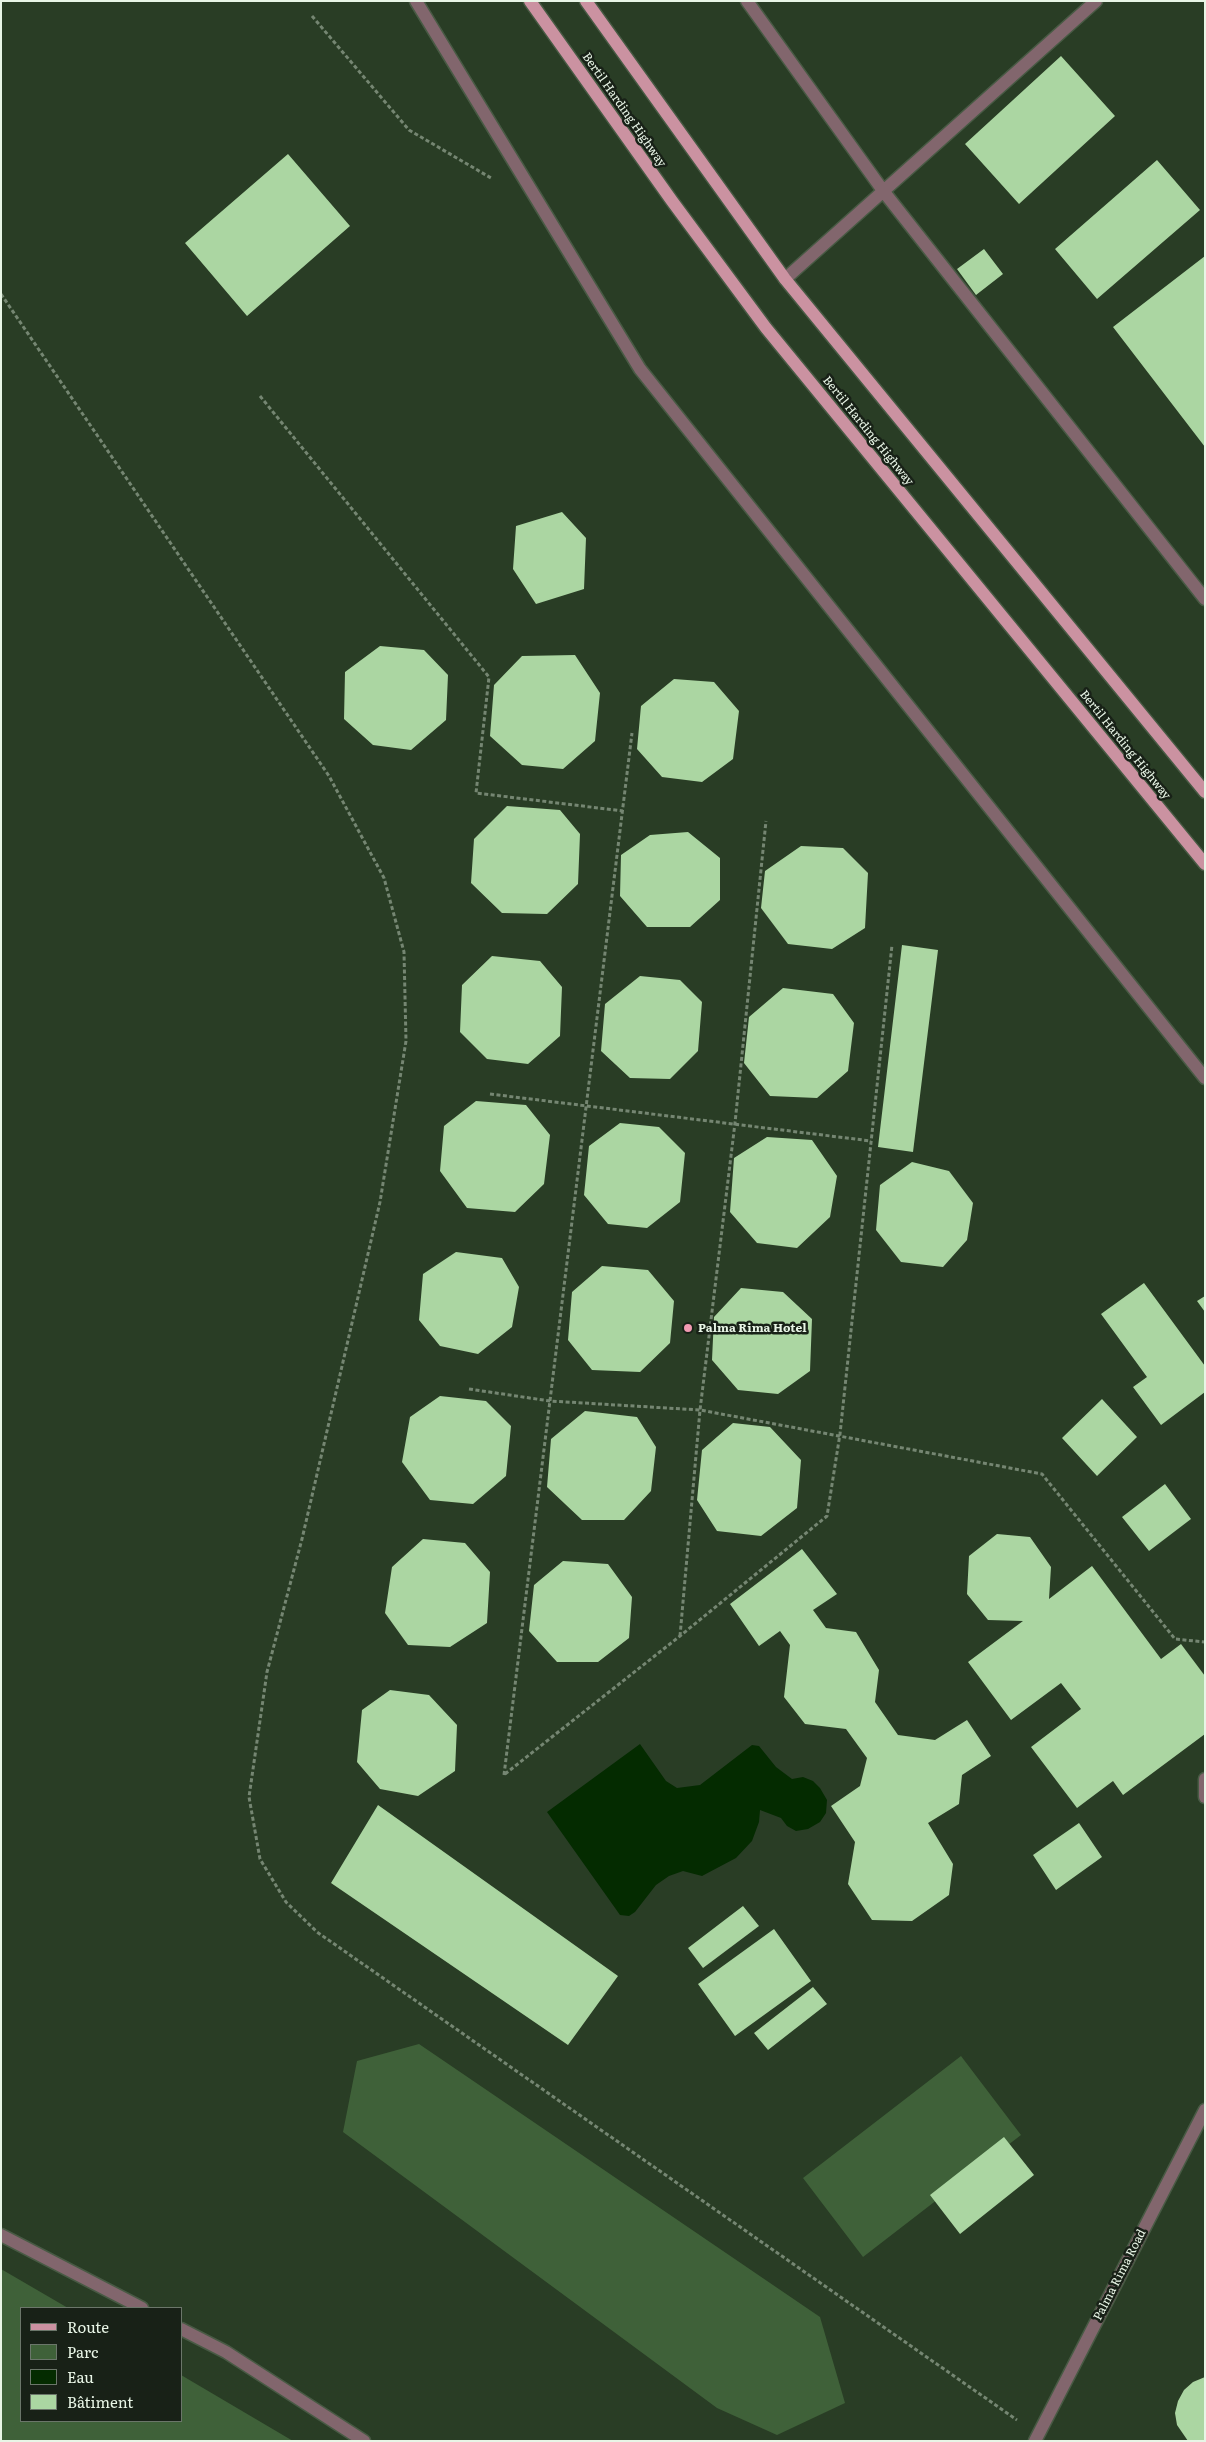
<!DOCTYPE html>
<html>
<head>
<meta charset="utf-8">
<style>
  body { margin:0 }
  #map { position:relative; width:1206px; height:2442px; overflow:hidden; background:#293d25; font-family:Literata,serif }
  canvas { display:block }
  .frame { position:absolute; inset:0; border:2px solid #e8f5e6; pointer-events:none }
  .legend { position:absolute; left:20px; top:2307px; width:162px; height:115px; box-sizing:border-box; background:#182117; border:1px solid #6b766a; margin:0; padding:6px 9px; list-style:none; font-size:15px; color:#e8f5e6 }
  .legend li { display:flex; align-items:center; gap:10px; height:25px }
  .legend b { width:25px; border:1px solid #6b766a }
</style>
</head>
<body>
<div id="map">
<canvas width="1206" height="2442"></canvas>
<div class="frame"></div>
<ul class="legend">
<li><b style="height:6px;background:#cb92a1"></b>Route</li>
<li><b style="height:14px;background:#3f6139"></b>Parc</li>
<li><b style="height:14px;background:#042b00"></b>Eau</li>
<li><b style="height:14px;background:#abd6a2"></b>Bâtiment</li>
</ul>
</div>
<script>
const ctx = document.querySelector('canvas').getContext('2d');
ctx.lineJoin = 'round';
function paint(path, color) {
  ctx.fillStyle = color;
  ctx.fill(path, 'evenodd');
}
function shape(rows) {
  const path = new Path2D();
  for (const r of rows) {
    path.moveTo(r[0], r[1]);
    for (let i = 2; i < r.length; i += 2) path.lineTo(r[i], r[i + 1]);
  }
  return path;
}
function strokePath(path, color, width, dash) {
  ctx.strokeStyle = color;
  ctx.lineWidth = width;
  ctx.lineCap = dash ? 'butt' : 'round';
  ctx.setLineDash(dash || []);
  ctx.stroke(path);
}
function label(font, color, halo, rows, align = 'center') {
  ctx.font = font + ' Literata,serif';
  ctx.lineWidth = 5;
  ctx.setLineDash([]);
  ctx.textBaseline = 'middle';
  ctx.strokeStyle = halo;
  ctx.fillStyle = color;
  for (const [text, x, y, turn = 0] of rows) {
    ctx.save();
    ctx.translate(x, y);
    ctx.rotate((+turn || 0) * Math.PI / 180);
    ctx.textAlign = isNaN(turn) ? turn : align;
    if (halo) ctx.strokeText(text, 0, 0);
    ctx.fillText(text, 0, 0);
    ctx.restore();
  }
}
paint(shape([
  [419,2044,820,2317,845,2403,777,2435,717,2408,343,2132,357,2061],
  [961,2056,1021,2135,863,2257,803,2178],
  [1,2269,68,2308,21,2308,21,2421,181,2421,181,2375,293,2441,1,2441]
]), '#3f6139');
paint(shape([
  [640,1744,666,1781,677,1788,700,1785,752,1745,759,1746,776,1767,792,1779,803,1777,813,1781,820,1788,827,1800,826,1813,820,1822,808,1829,796,1831,787,1826,781,1818,760,1810,759,1822,752,1841,736,1858,702,1876,683,1871,669,1876,656,1885,635,1912,629,1916,620,1915,547,1812]
]), '#042b00');
paint(shape([
  [1061,56,1115,116,1019,204,965,144],
  [288,154,350,226,247,316,185,243],
  [1157,160,1200,210,1097,299,1055,249],
  [984,249,1003,274,976,295,957,269],
  [1205,256,1205,447,1113,327],
  [562,512,586,538,584,589,536,604,513,569,516,526],
  [380,646,424,650,448,675,446,720,411,750,373,745,344,719,345,672],
  [575,655,600,693,595,741,563,769,522,765,490,736,494,685,522,656],
  [674,679,714,682,739,711,733,759,702,782,662,777,637,749,641,706],
  [507,806,560,810,580,834,578,884,547,914,502,913,471,883,474,839],
  [688,832,720,858,720,900,690,927,647,927,620,896,621,855,650,835],
  [801,846,843,848,868,873,865,928,832,949,788,944,761,908,765,871],
  [902,945,938,950,913,1152,878,1147],
  [492,956,540,961,562,987,560,1036,528,1064,487,1059,460,1032,462,985],
  [640,976,680,980,702,1002,698,1051,670,1079,630,1078,601,1051,605,1004],
  [783,988,833,994,854,1023,848,1071,817,1098,770,1096,744,1063,749,1017],
  [476,1101,526,1105,550,1135,544,1184,515,1212,467,1208,440,1171,444,1126],
  [620,1123,659,1127,685,1153,680,1202,647,1228,608,1224,584,1195,589,1146],
  [767,1137,812,1140,837,1176,830,1217,797,1248,757,1243,730,1212,734,1158],
  [912,1162,949,1171,973,1203,967,1240,943,1267,901,1262,876,1230,880,1185],
  [456,1252,502,1258,519,1287,512,1327,478,1354,440,1346,419,1320,423,1274],
  [602,1266,648,1270,674,1301,670,1343,640,1372,592,1370,568,1340,572,1292],
  [1144,1283,1205,1366,1205,1392,1161,1425,1133,1387,1147,1377,1101,1314],
  [741,1288,783,1292,812,1319,810,1371,778,1394,738,1390,712,1360,714,1317],
  [1205,1296,1205,1312,1197,1301],
  [440,1396,486,1401,511,1426,506,1476,473,1504,430,1500,402,1462,410,1417],
  [1102,1399,1137,1437,1097,1476,1062,1438],
  [585,1411,637,1417,656,1447,651,1491,624,1520,582,1520,547,1487,551,1439],
  [733,1423,770,1427,801,1460,797,1508,761,1536,717,1531,697,1500,702,1450],
  [1165,1484,1191,1519,1149,1551,1122,1517],
  [997,1534,1030,1537,1051,1567,1049,1599,1092,1566,1161,1659,1181,1644,1205,1676,1205,1734,1123,1795,1113,1781,1077,1808,1031,1747,1081,1709,1061,1683,1011,1720,968,1662,1023,1621,988,1620,967,1594,969,1556],
  [423,1539,465,1543,490,1572,487,1623,450,1647,408,1645,385,1613,392,1567],
  [802,1549,837,1594,813,1610,826,1628,856,1632,879,1670,875,1702,898,1735,935,1740,967,1720,991,1756,962,1775,959,1804,928,1823,953,1864,949,1895,912,1921,872,1920,848,1884,855,1842,831,1806,860,1786,867,1758,846,1729,805,1724,784,1697,790,1645,780,1631,759,1646,730,1604],
  [563,1561,608,1564,632,1597,629,1638,598,1662,557,1662,529,1631,534,1585],
  [390,1690,429,1695,457,1725,455,1771,418,1796,380,1789,357,1762,362,1710],
  [378,1805,618,1976,568,2045,331,1883],
  [1079,1823,1102,1857,1056,1890,1033,1855],
  [743,1906,759,1926,703,1968,688,1948],
  [774,1929,811,1981,735,2036,698,1984],
  [813,1987,827,2004,768,2050,754,2033],
  [1004,2137,1034,2175,960,2234,930,2195],
  [1205,2377,1205,2441,1188,2441,1177,2425,1175,2413,1178,2401,1184,2390,1193,2382]
]), '#abd6a2');
const service = shape([
  [1205,1779,1205,1797]
]);
const minor = shape([
  [416,1,640,369,1205,1078],
  [747,1,884,192,1205,599],
  [785,279,1096,1],
  [1,2235,142,2308],
  [181,2329,226,2352,364,2441]
]);
const tertiary = shape([
  [1035,2441,1205,2110]
]);
const primary = shape([
  [530,1,672,201,766,328,1205,864],
  [586,1,785,279,1205,792]
]);
strokePath(service, '#485a44', 15);
strokePath(minor, '#485a44', 15);
strokePath(tertiary, '#485a44', 15);
strokePath(primary, '#485a44', 15);
strokePath(shape([
  [312,16,409,130,491,178],
  [1,294,329,776,384,878,404,952,406,1041,380,1202,302,1539,267,1672,249,1797,260,1859,286,1902,317,1932,1017,2420],
  [260,396,489,677,476,793,623,811],
  [490,1094,871,1141],
  [469,1389,550,1401,700,1410,1042,1474,1175,1639,1205,1642],
  [680,1636,700,1410,735,1123,766,821],
  [505,1774,680,1636,827,1516,840,1434,892,945],
  [504,1775,632,733]
]), '#758672', 3, [4, 2.5]);
strokePath(service, '#82666d', 12);
strokePath(minor, '#82666d', 12);
strokePath(tertiary, '#82666d', 12);
strokePath(primary, '#cb92a1', 12);
for (const [x, y, r, color] of [
  [688,1328,5,"#f19ab1"]
]) {
  const dot = new Path2D();
  dot.arc(x, y, r, 0, 2 * Math.PI);
  ctx.fillStyle = color;
  ctx.fill(dot);
  strokePath(dot, '#182117', 2);
}
label('12px', '#e8f5e6', '#182117', [
  ["Bertil Harding Highway",624,110,55],
  ["Bertil Harding Highway",868,431,51],
  ["Bertil Harding Highway",1125,745,51],
  ["Palma Rima Road",1120,2275,-63]
]);
label('bold 12px', '#e8f5e6', '#182117', [
  ["Palma Rima Hotel",698,1328]
], 'left');
</script>
</body>
</html>
